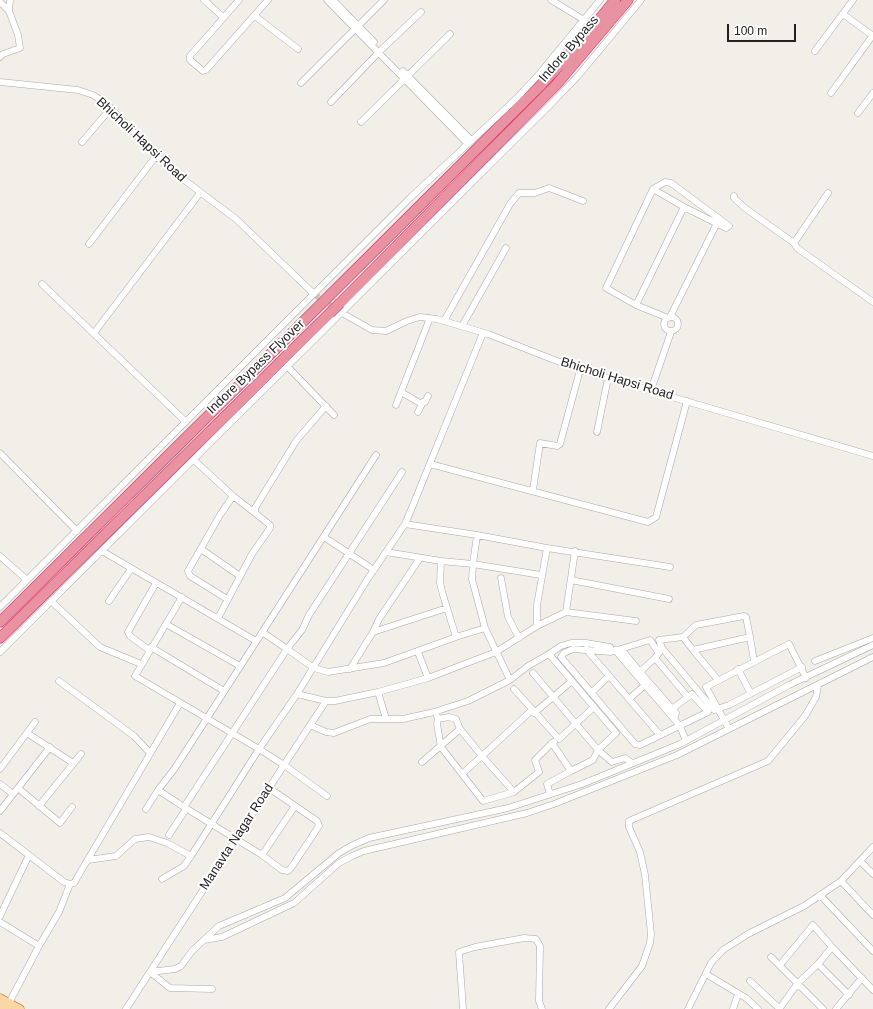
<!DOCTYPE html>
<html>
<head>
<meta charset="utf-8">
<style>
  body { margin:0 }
  #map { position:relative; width:873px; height:1009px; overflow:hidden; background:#f2efe9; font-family:Helvetica,sans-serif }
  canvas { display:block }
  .scale { position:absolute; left:727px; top:24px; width:69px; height:18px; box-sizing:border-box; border:2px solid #222; border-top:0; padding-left:5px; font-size:12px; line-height:14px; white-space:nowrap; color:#222; -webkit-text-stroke:3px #fff; paint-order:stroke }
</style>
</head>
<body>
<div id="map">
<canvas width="873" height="1009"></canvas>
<div class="scale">100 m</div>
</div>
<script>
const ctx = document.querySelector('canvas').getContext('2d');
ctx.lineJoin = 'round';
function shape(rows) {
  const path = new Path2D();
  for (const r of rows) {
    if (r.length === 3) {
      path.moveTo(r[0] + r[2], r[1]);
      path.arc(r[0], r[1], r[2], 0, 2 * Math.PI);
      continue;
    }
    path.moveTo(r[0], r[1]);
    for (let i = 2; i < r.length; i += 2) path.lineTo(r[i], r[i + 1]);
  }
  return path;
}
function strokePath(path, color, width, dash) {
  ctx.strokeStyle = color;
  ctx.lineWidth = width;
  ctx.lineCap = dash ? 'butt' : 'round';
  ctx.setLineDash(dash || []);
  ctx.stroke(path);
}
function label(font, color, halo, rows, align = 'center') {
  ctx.font = font + ' Helvetica,sans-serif';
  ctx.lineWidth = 4;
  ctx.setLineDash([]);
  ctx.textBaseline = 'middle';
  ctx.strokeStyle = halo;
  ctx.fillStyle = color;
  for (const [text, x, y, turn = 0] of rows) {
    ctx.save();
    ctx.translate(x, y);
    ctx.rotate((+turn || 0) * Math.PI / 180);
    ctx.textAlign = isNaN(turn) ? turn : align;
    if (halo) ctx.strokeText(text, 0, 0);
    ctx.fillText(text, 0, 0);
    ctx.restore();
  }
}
strokePath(shape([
  [314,294,337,310]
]), '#c8c6c1', 6, [6, 3]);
const minor = shape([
  [204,0,223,17],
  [239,0,190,56,190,60,203,71,206,70,268,0],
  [327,0,467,143],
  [333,0,374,42],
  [551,0,584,20],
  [0,2,9,11],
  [843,14,873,36],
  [255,16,298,49],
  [815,51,853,0],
  [0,57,3,54,20,48,18,35,9,11,10,0],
  [403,71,471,140],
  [0,82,78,90,93,95,107,104,156,156,179,176,236,219,314,294],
  [301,83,384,0],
  [831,93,873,35],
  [331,102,381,50,421,12],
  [858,113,873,93],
  [361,122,450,34],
  [82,142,111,108],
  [653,189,665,182,671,183,729,226,726,228,684,207,653,189,606,288,636,305,668,318],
  [828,193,794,243,797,248,873,302],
  [734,196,734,198,745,208,794,243],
  [89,244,156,156],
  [42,284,186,422],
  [636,305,684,207],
  [342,313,372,330,386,331,407,321,420,317,437,319,488,334,580,370,873,456],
  [671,324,7],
  [670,317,717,223],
  [444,321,510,204,519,193,535,193,549,188,583,201],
  [462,326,506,248],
  [94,333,200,193],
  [287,366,334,415],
  [651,390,671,332],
  [401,392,420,403,425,402,428,396],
  [396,405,430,318],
  [418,412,423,402],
  [597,432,608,378],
  [0,453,77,531],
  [194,460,233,496,255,513],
  [430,464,648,522,656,517,687,401],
  [533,490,540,443,557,446,560,444,580,370],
  [405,524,477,535,473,564,541,575],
  [477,535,547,548],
  [324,537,374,570],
  [201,549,240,576],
  [102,551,256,641],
  [575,551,566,612,636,621],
  [386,552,367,580,297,694,326,701,335,701,378,692,386,719,403,719,434,712,468,701,510,680,485,628,456,637,443,595,440,583,441,561,386,552,405,524,411,510,483,333],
  [0,556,27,580],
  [441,561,473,564,472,579,485,628],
  [501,578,508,617,519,638],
  [571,580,669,599],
  [182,597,135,676,259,749,297,694],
  [227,599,190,576,188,571,220,515,233,496],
  [51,601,100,647,141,664],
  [109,601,131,569],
  [0,607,411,197,516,99,540,73,600,0],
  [218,618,252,554,270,528,270,525,255,513,255,508,296,441,326,406],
  [166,624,240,666],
  [537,626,566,612],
  [262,632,287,649,302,630,309,615,402,472],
  [373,632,447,608],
  [683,637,696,625,744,616,746,617,750,637],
  [151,647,224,691],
  [586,649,660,735],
  [621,649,640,672,655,658,687,696],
  [149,650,130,636,128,632,156,583],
  [615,650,680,726,686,741],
  [693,650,718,680],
  [0,652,550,105,578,76,641,0],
  [549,654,561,646,571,643,586,643,610,647],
  [655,658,659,653,650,640,611,652,573,649,564,653,561,657,635,744,640,745,708,712,692,694,668,712],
  [754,661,750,637,693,650,683,637,659,640,662,648,714,710,729,705,802,667],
  [815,661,873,638],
  [350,669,373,632,379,619,420,558],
  [738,669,750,692],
  [640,672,676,713,674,719],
  [533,673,598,750,612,762,625,758,632,763],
  [428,678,496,652,537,626,537,605,547,548,670,567],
  [510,680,528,666,549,654,594,707,559,739,514,689],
  [59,681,134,736,150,753],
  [378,692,428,678,418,652],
  [591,693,609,676],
  [629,699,645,685],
  [326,701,284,765,327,796],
  [532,710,482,756,514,792,539,772,535,760,552,743],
  [534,713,572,681],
  [437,716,438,719,449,717,456,719,460,729,482,756,462,774],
  [438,719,437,724,441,747,483,801,514,792],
  [310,725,326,732,334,733,370,719,386,719],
  [729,729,706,687,789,644,806,678],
  [27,733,73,763],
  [554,742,552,743,571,771,593,760,598,750,616,733,594,707],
  [422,762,460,729],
  [0,769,35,722],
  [0,784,13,794],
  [18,788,60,823,72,807],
  [269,788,317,821,318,823,319,826,291,868,288,871,282,870,262,855,184,807,287,649,314,668,328,672,384,663,456,637],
  [550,794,547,784,571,771],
  [39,806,81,754],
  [184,807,158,790,175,768,376,455],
  [146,809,158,790],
  [0,811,50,747],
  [0,833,64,882,70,884,74,883,180,703],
  [169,835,186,809],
  [262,855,295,806],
  [88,860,116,856,135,839,149,837,167,843,191,856],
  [860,861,873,874],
  [841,881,873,915],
  [820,895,873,951],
  [0,916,29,855],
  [0,922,39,946],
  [204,940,222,937,294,903,339,863,352,856,364,851,527,813,554,804,677,755,873,657],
  [771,957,823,1009],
  [818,964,849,995],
  [780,965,813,925,832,947],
  [150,972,175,969,181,966,192,951,219,926,285,898,339,853,351,846,369,838,508,808,582,784,680,744,789,685,873,645],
  [150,972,170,988,212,989],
  [706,974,746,998,758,1009],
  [750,981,780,1009],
  [9,1003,39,946,59,912,70,884],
  [780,1008,797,984,818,964,832,947,873,990],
  [126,1009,284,765,259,749,191,856,184,866,162,879],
  [463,1009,459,952,475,947,524,938,536,939,540,946,539,1001,542,1009],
  [609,1009,642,966,650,943,651,934,645,875,640,852,629,827,629,821,768,761,805,716,816,697,818,685],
  [688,1009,711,963,723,950,748,934,804,906,841,881,873,847],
  [733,1009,738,994],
  [836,1009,862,978]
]);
const major = shape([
  [0,998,20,1009],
  [0,1005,7,1009]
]);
const highway = shape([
  [331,294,540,86,580,43,615,0],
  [340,303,556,85,628,0],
  [0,622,321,304],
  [0,638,330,313]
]);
strokePath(minor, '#a9a9a9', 7);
strokePath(major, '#a06b00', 9);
strokePath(highway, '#dc2a67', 11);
strokePath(minor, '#fff', 6);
strokePath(major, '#fcd6a4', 8);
strokePath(highway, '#e892a2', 10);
const highwayBridge = shape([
  [321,304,331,294],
  [330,313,340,303]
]);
strokePath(highwayBridge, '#dc2a67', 11, []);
strokePath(highwayBridge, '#e892a2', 10);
label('13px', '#222', '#fff', [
  ["Indore Bypass",569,49,-49],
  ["Bhicholi Hapsi Road",141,140,43],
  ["Indore Bypass Flyover",256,367,-44],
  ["Bhicholi Hapsi Road",617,379,17],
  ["Manavta Nagar Road",237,837,-57]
]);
</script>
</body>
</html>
